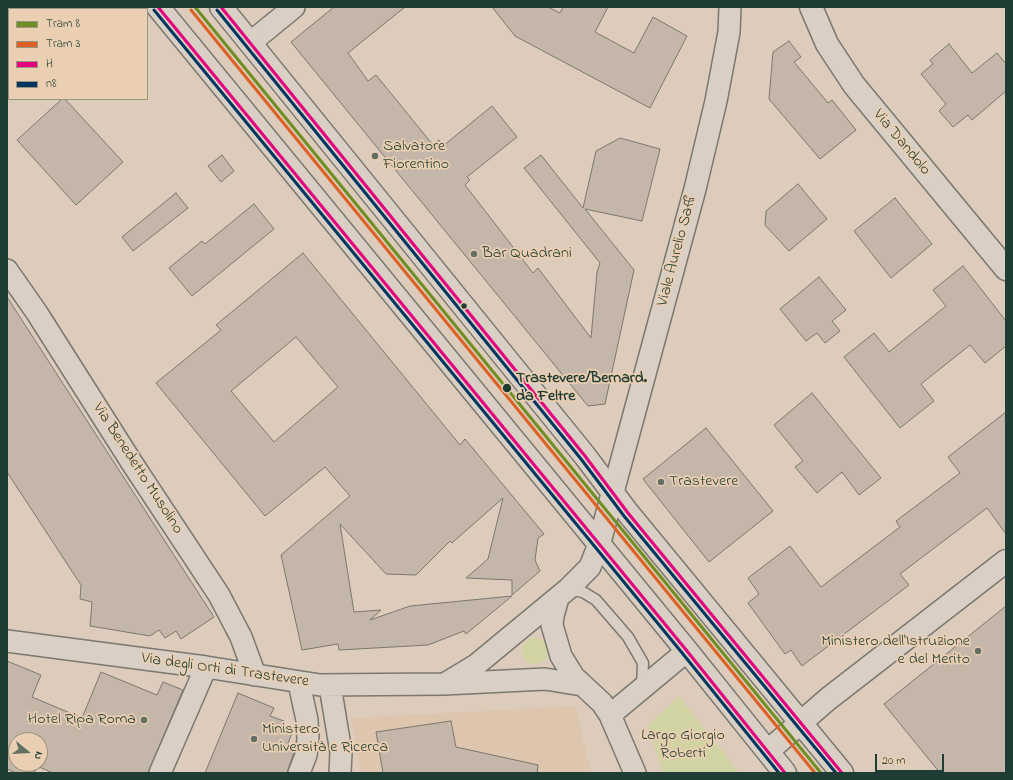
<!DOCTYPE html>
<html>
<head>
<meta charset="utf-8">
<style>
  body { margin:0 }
  #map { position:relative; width:1013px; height:780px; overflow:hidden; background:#dcb; font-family:"Indie Flower",sans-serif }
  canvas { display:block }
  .frame { position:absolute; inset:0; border:8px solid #1f3d34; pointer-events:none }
  .legend { position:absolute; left:8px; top:8px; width:140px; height:92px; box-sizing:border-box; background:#ebcfb2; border:1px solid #999580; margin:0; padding:5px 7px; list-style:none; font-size:12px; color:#1f3d34 }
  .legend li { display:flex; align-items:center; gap:8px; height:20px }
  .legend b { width:20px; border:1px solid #999580 }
  .north { position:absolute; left:8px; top:732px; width:40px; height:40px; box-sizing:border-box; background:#ebcfb2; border:1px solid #999580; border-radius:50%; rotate:108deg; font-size:11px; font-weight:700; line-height:16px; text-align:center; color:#1f3d34 }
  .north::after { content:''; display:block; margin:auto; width:14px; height:18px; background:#626f63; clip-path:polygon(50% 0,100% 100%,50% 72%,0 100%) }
  .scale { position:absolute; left:875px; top:754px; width:69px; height:18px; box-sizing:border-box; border:2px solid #1f3d34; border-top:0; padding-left:5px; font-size:12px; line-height:14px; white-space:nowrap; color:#1f3d34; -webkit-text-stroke:3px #ebcfb2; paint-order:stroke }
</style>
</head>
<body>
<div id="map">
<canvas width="1013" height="780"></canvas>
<div class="frame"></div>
<ul class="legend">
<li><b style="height:5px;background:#6f8e24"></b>Tram 8</li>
<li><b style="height:5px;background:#dd6124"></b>Tram 3</li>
<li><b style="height:5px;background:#e5007d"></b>H</li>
<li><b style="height:5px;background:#00365f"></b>n8</li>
</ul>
<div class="north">N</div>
<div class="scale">20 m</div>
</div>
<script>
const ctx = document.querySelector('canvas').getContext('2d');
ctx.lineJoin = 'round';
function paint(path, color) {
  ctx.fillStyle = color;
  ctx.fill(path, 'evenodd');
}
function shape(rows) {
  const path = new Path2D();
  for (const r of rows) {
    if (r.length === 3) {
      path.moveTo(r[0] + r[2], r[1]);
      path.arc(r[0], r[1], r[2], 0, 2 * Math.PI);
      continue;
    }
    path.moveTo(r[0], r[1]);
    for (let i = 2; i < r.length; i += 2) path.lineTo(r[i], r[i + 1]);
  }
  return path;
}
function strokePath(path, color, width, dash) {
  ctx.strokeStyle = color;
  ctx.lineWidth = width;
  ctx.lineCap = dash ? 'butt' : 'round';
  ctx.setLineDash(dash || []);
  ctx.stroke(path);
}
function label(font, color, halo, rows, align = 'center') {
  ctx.font = font + ' "Indie Flower",sans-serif';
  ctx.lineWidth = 3.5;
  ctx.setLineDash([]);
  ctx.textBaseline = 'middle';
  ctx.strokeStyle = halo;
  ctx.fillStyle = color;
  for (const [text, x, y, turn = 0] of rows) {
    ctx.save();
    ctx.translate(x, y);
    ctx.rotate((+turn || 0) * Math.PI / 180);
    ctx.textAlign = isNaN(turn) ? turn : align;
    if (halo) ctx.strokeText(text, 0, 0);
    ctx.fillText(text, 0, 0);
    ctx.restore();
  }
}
paint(shape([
  [575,706,591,773,361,773,351,718]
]), '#dec5ad');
paint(shape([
  [535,651,13],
  [679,696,739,773,663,773,648,725]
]), '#d2d3a2');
const building = shape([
  [334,7,405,7,348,53,368,81,376,75,433,145,439,140,443,146,492,106,517,137,467,177,470,180,465,185,533,273,538,268,591,338,597,272,600,263,524,168,541,155,583,208,596,151,620,138,660,149,642,221,585,209,634,270,605,404,588,406,291,42,334,7],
  [492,7,548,7,560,13,563,7,608,7,595,32,634,53,653,17,687,36,650,108,515,36,492,7],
  [789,41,801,57,794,62,828,103,832,100,856,130,820,159,769,99,773,52,789,41],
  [949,44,972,73,997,53,1006,64,1006,91,972,120,968,115,953,127,939,111,946,104,921,74,933,64,930,60,949,44],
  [62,99,65,99,123,162,76,205,17,140,62,99],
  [222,155,234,171,221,182,208,166,222,155],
  [798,184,827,219,789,251,765,225,766,211,798,184],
  [176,193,188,208,133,251,122,237,176,193],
  [895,198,932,244,891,278,854,231,895,198],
  [254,204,274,229,192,296,169,268,202,241,205,244,254,204],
  [303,253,460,445,465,439,544,534,538,538,535,560,540,571,512,595,512,580,466,578,488,559,503,498,452,543,450,541,416,575,386,574,340,524,354,612,381,610,370,620,410,606,512,596,466,634,464,631,428,645,339,650,338,644,302,650,281,555,350,496,325,467,265,516,156,383,221,330,216,325,303,253],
  [296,337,338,387,274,442,231,391,296,337],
  [963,266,1006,321,1006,346,985,363,970,345,921,384,934,401,900,428,844,357,874,333,889,352,946,306,933,290,963,266],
  [819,277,846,310,832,321,840,331,825,343,817,333,806,341,780,309,819,277],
  [7,297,214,617,181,639,176,631,165,638,159,630,150,636,90,626,92,602,80,599,81,585,7,472,7,297],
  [812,393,881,478,859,495,842,472,817,493,795,467,803,461,774,425,812,393],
  [1006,412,1006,534,987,508,900,574,909,585,802,666,791,650,785,654,748,603,759,594,748,578,790,546,821,587,900,527,896,521,960,473,948,457,1006,412],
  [706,428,773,511,709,562,643,479,706,428],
  [1006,606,1006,773,940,773,884,704,1006,606],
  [7,661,41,675,32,697,82,718,101,672,157,695,163,682,183,690,148,773,53,773,37,766,34,773,16,773,7,769,7,661],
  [16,740,40,740,40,764,16,764,16,740],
  [238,693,274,708,270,716,284,721,281,728,292,733,287,746,295,749,287,773,205,773,238,693],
  [451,721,456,747,538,765,537,773,383,773,376,732,451,721]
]);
paint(building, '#c4b6a9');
strokePath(building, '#7a786f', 1);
const service = shape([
  [568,589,583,592,596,600,628,637,643,663,642,687]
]);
const minor = shape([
  [250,43,294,7],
  [7,270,37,313,132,463,219,595,241,637,255,675],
  [613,492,695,189,716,101,729,32,730,7],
  [558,598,553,616,552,625,561,656,574,677,602,703,610,715,635,773],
  [7,641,206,667,320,685,444,684,545,679,582,685],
  [448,682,476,665,568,589,590,567,599,544],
  [330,686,341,752,340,773],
  [610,715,687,651],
  [160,773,206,667],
  [299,773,306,755,308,739,307,720,299,683]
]);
const tertiary = shape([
  [811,7,827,44,854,85,1006,269],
  [768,751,828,699,1006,561]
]);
const secondary = shape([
  [158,7,687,651,785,773],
  [221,7,585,456,628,513,842,773],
  [599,544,613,492]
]);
strokePath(service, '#7a786f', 13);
strokePath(minor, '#7a786f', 24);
strokePath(tertiary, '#7a786f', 25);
strokePath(secondary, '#7a786f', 25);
strokePath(service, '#d9cfc4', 10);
strokePath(minor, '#d9cfc4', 21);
strokePath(tertiary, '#d9cfc4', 22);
strokePath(secondary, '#d9cfc4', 22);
strokePath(shape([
  [158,7,687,651,785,773],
  [221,7,585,456,628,513,842,773]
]), '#e5007d', 3);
strokePath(shape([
  [154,10,683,654,779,773],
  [217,10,581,459,624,516,836,773]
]), '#00365f', 3);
strokePath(shape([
  [195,7,821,773]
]), '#6f8e24', 3);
strokePath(shape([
  [191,10,815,773]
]), '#dd6124', 3);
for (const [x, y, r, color] of [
  [375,156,4,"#626f63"],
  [474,254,4,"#626f63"],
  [464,306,3.5,"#1f3d34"],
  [507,388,5,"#1f3d34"],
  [661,482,4,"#626f63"],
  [978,651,4,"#626f63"],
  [144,720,4,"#626f63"],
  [254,739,4,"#626f63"]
]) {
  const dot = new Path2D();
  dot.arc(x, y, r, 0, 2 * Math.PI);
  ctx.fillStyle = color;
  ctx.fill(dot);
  strokePath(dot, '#ebcfb2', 1.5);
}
label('16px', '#1f3d34', '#ebcfb2', [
  ["Via Dandolo",901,143,50],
  ["Viale Aurelio Saffi",678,251,-75],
  ["Via Benedetto Musolino",137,469,57],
  ["Via degli Orti di Trastevere",225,671,8]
]);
label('16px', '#1f3d34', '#ebcfb2', [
  ["Salvatore",383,147],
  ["Fiorentino",383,165],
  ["Bar Quadrani",482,254],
  ["Trastevere",669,482],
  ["Ministero dell'Istruzione",970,642,"right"],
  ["e del Merito",970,660,"right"],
  ["Hotel Ripa Roma",136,720,"right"],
  ["Ministero",262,730],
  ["Università e Ricerca",262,748]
], 'left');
label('bold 16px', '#1f3d34', '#ebcfb2', [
  ["Trastevere/Bernard.",516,379],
  ["da Feltre",516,397]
], 'left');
label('16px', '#284538', '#ebcfb2', [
  ["Largo Giorgio",683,736],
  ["Roberti",683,754]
]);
</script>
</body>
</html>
